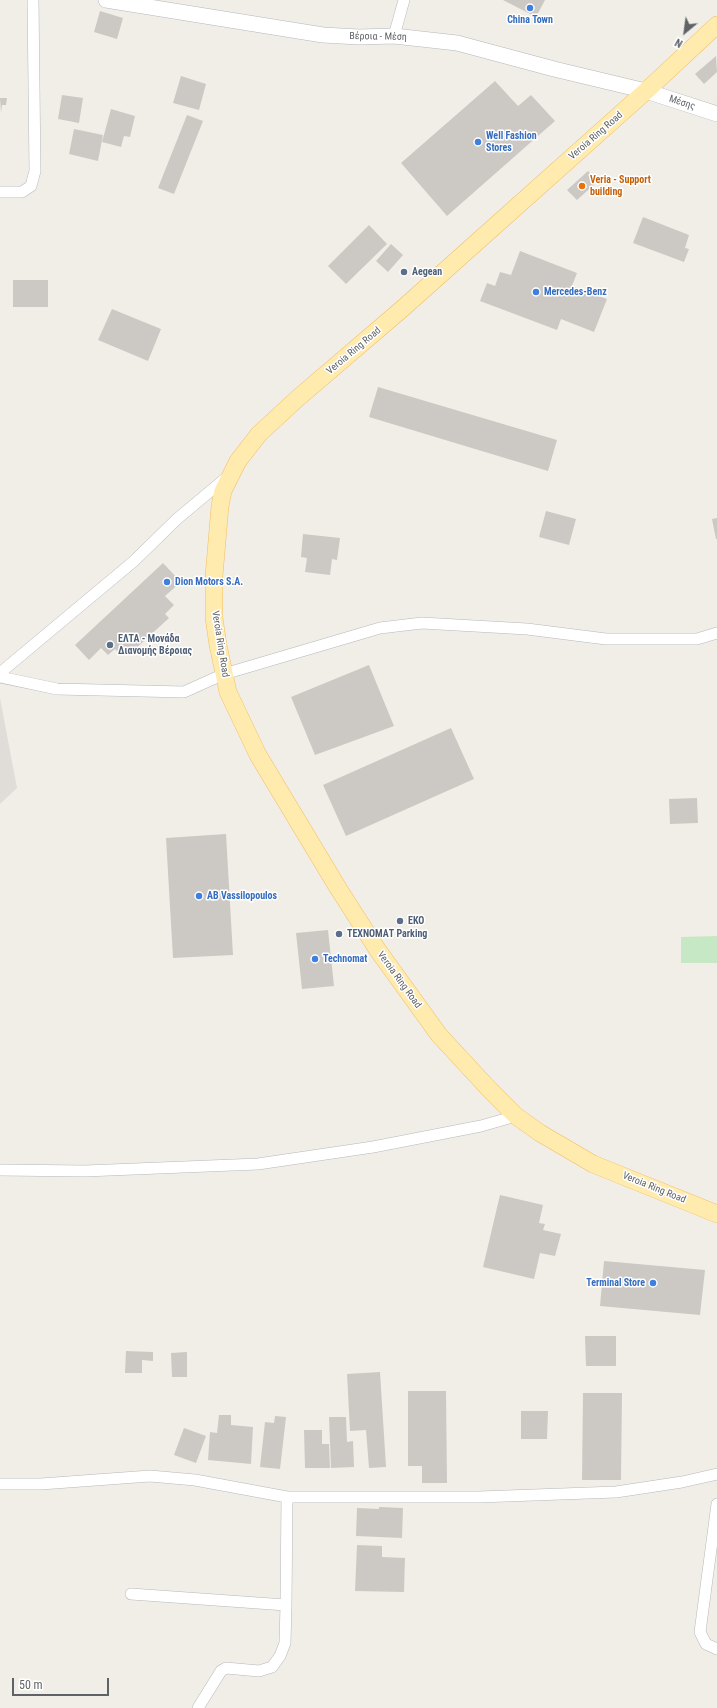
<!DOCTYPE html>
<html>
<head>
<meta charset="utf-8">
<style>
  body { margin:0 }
  #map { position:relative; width:717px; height:1708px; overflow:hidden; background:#f1eee7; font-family:"Roboto Condensed",sans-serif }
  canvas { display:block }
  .north { position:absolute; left:665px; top:12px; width:40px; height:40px; -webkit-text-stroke:3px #fff; paint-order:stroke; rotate:209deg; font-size:11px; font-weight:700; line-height:16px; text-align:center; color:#5f6367 }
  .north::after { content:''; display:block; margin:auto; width:14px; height:18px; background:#5f6367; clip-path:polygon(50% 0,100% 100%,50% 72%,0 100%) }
  .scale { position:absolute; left:12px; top:1678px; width:97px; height:18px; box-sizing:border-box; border:2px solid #5f6367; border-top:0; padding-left:5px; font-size:12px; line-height:14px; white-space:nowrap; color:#5f6367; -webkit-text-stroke:3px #fff; paint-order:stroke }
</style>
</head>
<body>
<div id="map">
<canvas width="717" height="1708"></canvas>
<div class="north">N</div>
<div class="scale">50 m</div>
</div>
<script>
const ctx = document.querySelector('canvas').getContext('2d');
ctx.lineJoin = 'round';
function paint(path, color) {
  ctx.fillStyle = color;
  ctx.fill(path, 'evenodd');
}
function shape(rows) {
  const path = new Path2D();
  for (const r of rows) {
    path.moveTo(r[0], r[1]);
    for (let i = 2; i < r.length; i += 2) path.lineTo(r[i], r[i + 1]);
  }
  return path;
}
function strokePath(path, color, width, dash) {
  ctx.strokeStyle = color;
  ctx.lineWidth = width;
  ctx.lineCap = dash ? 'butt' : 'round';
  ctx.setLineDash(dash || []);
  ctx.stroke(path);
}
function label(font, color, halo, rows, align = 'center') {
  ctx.font = font + ' "Roboto Condensed",sans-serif';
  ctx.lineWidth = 3;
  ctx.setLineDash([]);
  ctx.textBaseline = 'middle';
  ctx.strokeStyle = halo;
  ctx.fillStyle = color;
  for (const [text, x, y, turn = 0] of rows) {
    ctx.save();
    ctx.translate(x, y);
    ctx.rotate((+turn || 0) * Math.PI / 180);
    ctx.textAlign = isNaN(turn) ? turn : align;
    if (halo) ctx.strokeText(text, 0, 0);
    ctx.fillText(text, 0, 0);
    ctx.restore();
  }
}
paint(shape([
  [0,698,17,788,0,804]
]), '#e0ddd9');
paint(shape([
  [717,936,717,963,681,963,681,937]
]), '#c7e8c4');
paint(shape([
  [503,0,545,0,536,17],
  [100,11,123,18,117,39,94,32],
  [716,56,717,72,704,84,695,74],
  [181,76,206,84,199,110,173,103],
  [495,81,518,106,531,95,555,121,447,216,401,163],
  [62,95,83,98,79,123,58,119],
  [0,98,7,98,6,105,2,105,1,113],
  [111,109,135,116,130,137,124,136,121,147,102,142],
  [187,115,203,121,174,194,158,188],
  [74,129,103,135,98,161,69,154],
  [588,171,597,182,577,200,567,190],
  [643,217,689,235,685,248,689,249,684,262,633,243],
  [369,225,387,244,346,284,328,266],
  [391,244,403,255,388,272,376,261],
  [520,251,577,273,572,286,607,299,594,332,561,319,557,330,480,301,487,283,495,286,500,272,511,275],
  [13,280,48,280,48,307,13,307],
  [112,309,161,329,148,361,98,340],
  [378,387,557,440,548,471,369,417],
  [546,511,576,519,569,545,539,537],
  [717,518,717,539,716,539,712,519],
  [303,534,340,538,337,560,332,559,330,575,305,572,307,558,301,557],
  [163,563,181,582,165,596,174,605,165,614,169,618,133,651,128,647,120,654,115,649,108,655,101,648,89,660,75,645],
  [369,665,394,726,315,755,291,697],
  [451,728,474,779,346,836,323,785],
  [697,798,698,823,670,824,669,799],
  [226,834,233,955,173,958,166,838],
  [328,930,334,986,302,989,296,933],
  [500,1195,543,1205,539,1223,545,1224,543,1230,561,1234,555,1256,540,1253,534,1279,483,1267],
  [604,1261,705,1270,700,1315,600,1306],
  [585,1336,616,1336,616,1366,586,1366],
  [126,1351,153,1352,153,1361,142,1360,142,1373,125,1373],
  [187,1352,187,1377,172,1377,171,1353],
  [380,1372,386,1467,369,1468,366,1430,350,1431,347,1374],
  [408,1391,446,1391,447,1483,422,1483,422,1466,408,1466],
  [583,1393,622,1393,621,1480,582,1480],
  [521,1411,548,1411,547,1439,521,1439],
  [219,1415,231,1415,231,1425,253,1427,251,1464,208,1460,210,1432,217,1433],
  [275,1416,286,1417,280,1469,260,1467,265,1422,274,1423],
  [329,1417,346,1417,347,1442,353,1441,354,1467,331,1468],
  [184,1428,206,1436,196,1463,174,1455],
  [304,1430,322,1430,322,1444,329,1444,330,1468,305,1468],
  [379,1507,403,1508,402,1538,356,1536,357,1508,379,1509],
  [357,1545,382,1546,382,1557,405,1558,404,1592,355,1591]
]), '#ccc9c4');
const street = shape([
  [394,36,404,0],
  [0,192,22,192,31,186,35,171,33,0],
  [0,673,134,561,177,519,226,478],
  [0,677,57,689,184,692,224,674,380,628,422,623,527,629,606,639,697,639,717,633],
  [0,1170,85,1171,258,1164,373,1147,481,1126,516,1116],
  [0,1484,41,1484,150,1476,195,1480,287,1497,479,1497,616,1492,682,1482,717,1474],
  [717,1504,700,1632,706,1644,717,1649],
  [131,1594,286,1605,287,1497],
  [198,1708,221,1671,226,1668,259,1671,272,1667,280,1656,285,1643,286,1605]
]);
const secondary = shape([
  [106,0,323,35,359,37,394,36,457,43,554,69,646,91,717,114]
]);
const primary = shape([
  [717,25,646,91,402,309,298,398,259,434,238,461,223,491,220,506,214,576,214,618,218,645,228,692,258,755,338,888,377,949,439,1035,489,1089,516,1116,540,1133,593,1164,717,1214]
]);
strokePath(street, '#b5b8bc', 12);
strokePath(secondary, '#b4b7bc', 16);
strokePath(primary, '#f1bc60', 18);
strokePath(street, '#fff', 11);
strokePath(secondary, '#fff', 15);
strokePath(primary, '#ffebae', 17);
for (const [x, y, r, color] of [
  [530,8,4,"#3f7fe0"],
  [478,142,4,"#3f7fe0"],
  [582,186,4,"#e8710a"],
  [404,272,4,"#5c6f8a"],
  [536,292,4,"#3f7fe0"],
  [167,582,4,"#3f7fe0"],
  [110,645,4,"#5c6f8a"],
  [199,896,4,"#3f7fe0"],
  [400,921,4,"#5c6f8a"],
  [339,934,4,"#5c6f8a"],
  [315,959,4,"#3f7fe0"],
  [653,1283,4,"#3f7fe0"]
]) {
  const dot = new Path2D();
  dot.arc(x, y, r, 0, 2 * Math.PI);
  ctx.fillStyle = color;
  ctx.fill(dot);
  strokePath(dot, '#fff', 1.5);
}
label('bold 10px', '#366cbe', '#fff', [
  ["China Town",530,20,"center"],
  ["Well Fashion",486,136],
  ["Stores",486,148],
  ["Mercedes-Benz",544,292],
  ["Dion Motors S.A.",175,582],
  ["AB Vassilopoulos",207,896],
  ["Technomat",323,959],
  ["Terminal Store",645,1283,"right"]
], 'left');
label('10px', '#5f6367', '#fff', [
  ["Βέροια - Μέση",378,37,1],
  ["Μέσης",682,103,18],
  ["Verοia Ring Road",596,136,-41],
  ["Verοia Ring Road",354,351,-40],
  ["Verοia Ring Road",220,644,81],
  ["Verοia Ring Road",399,980,54],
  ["Verοia Ring Road",654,1188,22]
]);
label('bold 10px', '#c56008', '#fff', [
  ["Veria - Support",590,180],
  ["building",590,192]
], 'left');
label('bold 10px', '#4e5e75', '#fff', [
  ["Aegean",412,272],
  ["ΕΛΤΑ - Μονάδα",118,639],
  ["Διανομής Βέροιας",118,651],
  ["EKO",408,921],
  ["ΤΕΧΝΟΜΑΤ Parking",347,934]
], 'left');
</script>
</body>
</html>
